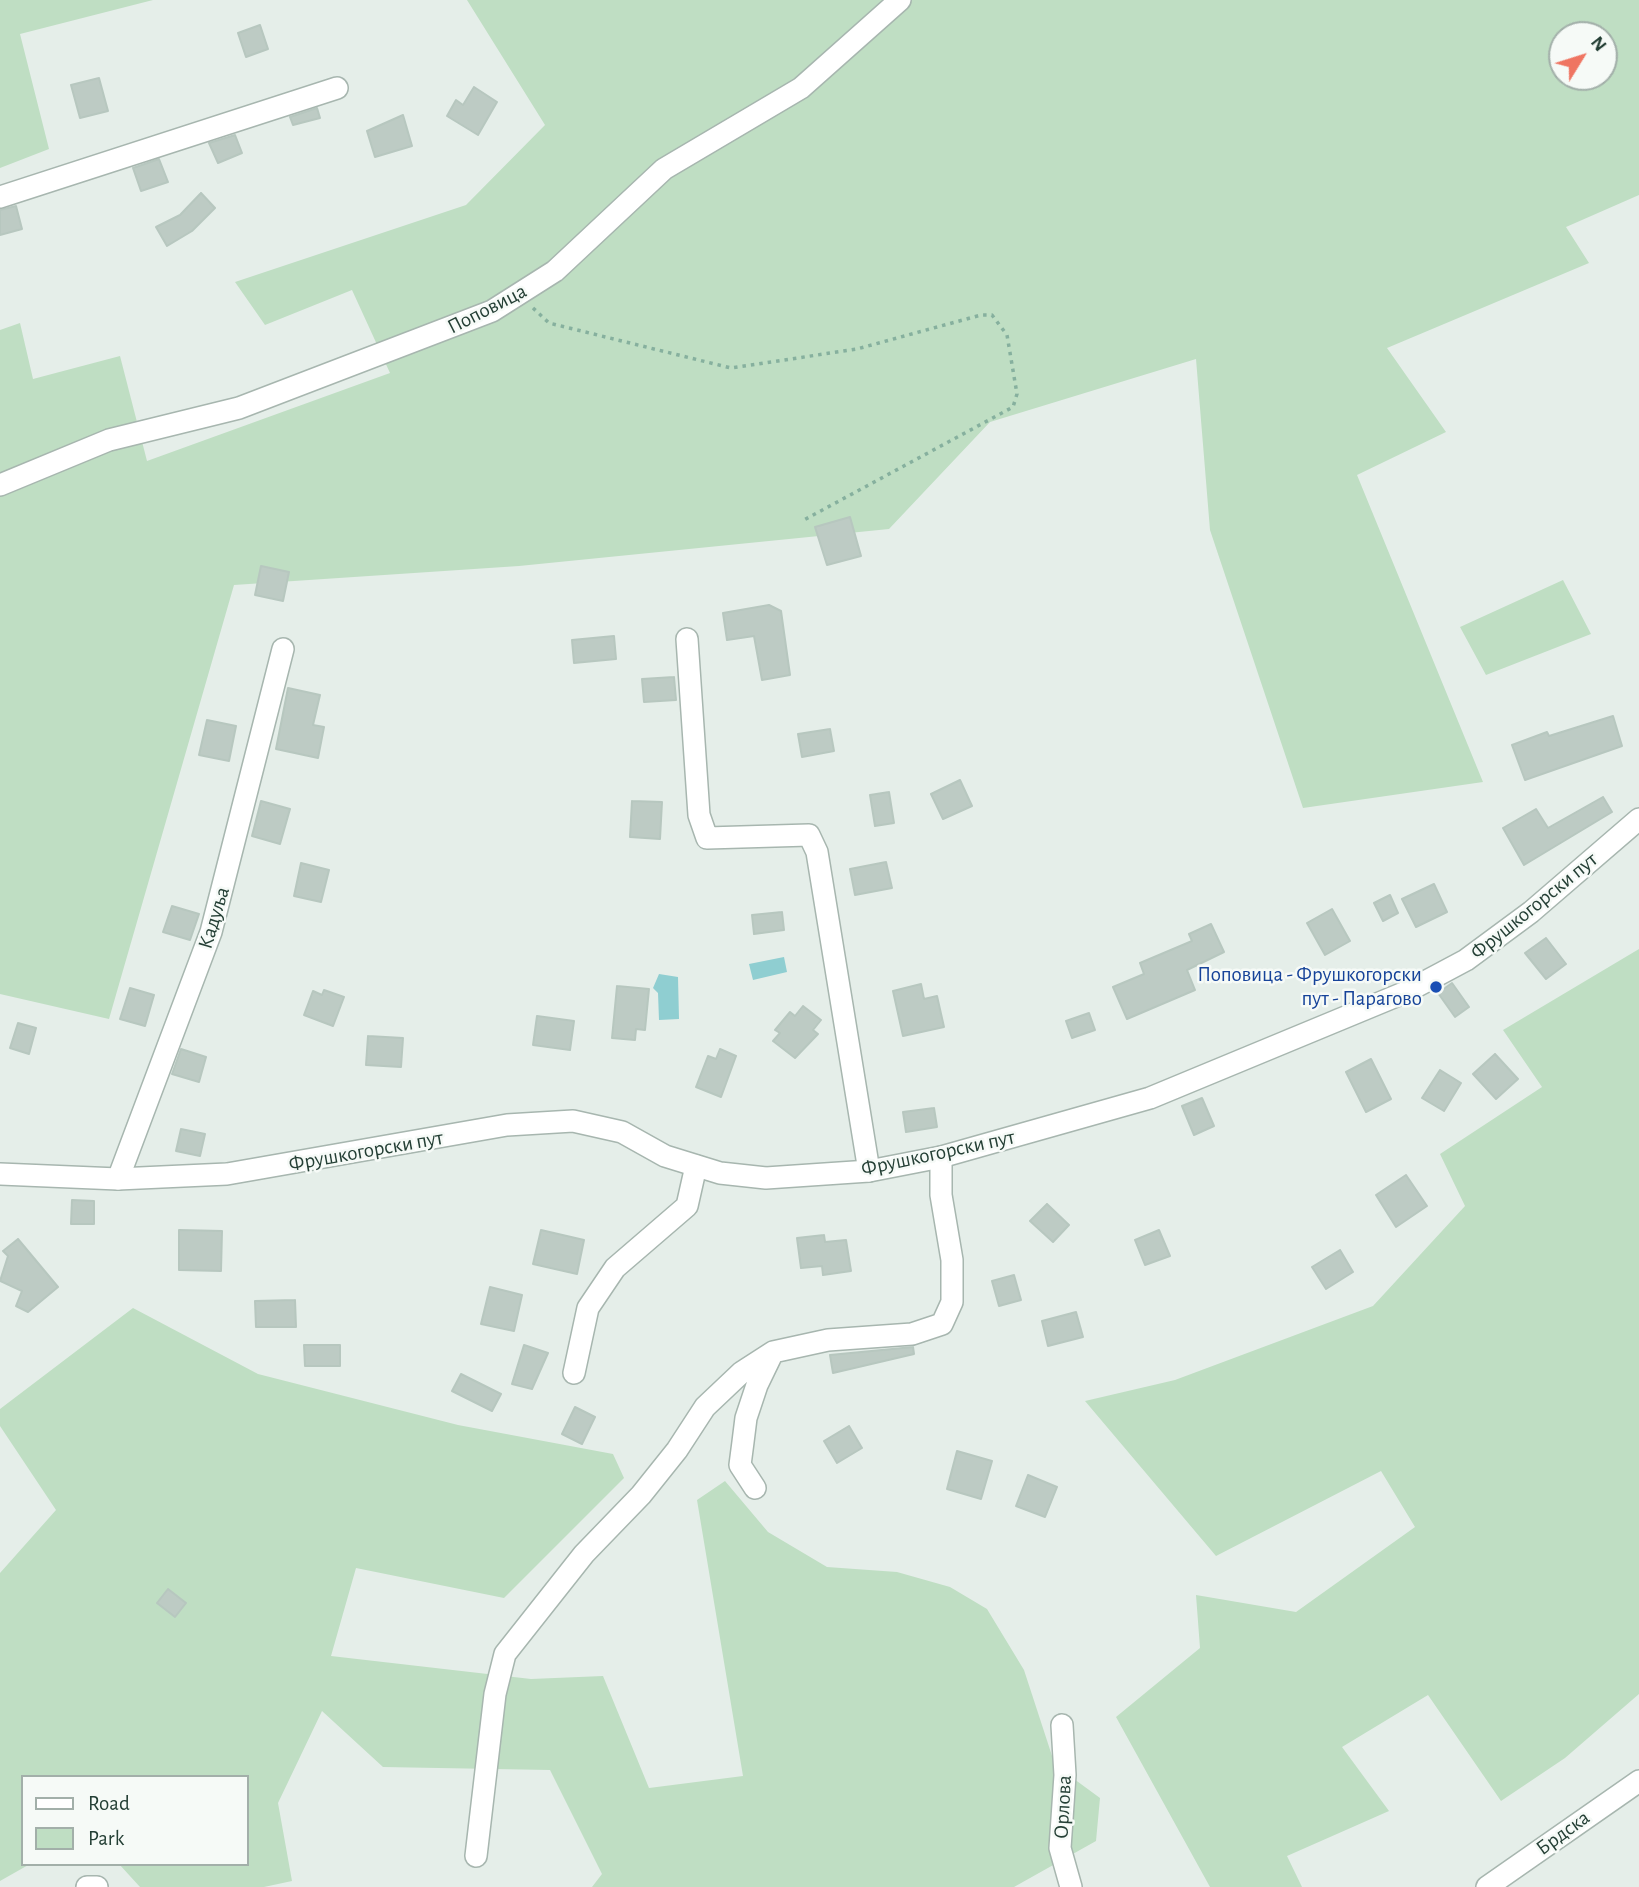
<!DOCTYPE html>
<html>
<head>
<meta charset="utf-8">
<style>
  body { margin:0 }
  #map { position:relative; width:1639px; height:1887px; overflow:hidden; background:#e5eee9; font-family:"Alegreya Sans",sans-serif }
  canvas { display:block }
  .legend { position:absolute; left:21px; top:1775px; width:228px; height:91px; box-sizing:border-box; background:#f6faf7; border:2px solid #a2afa9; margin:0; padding:9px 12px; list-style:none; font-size:21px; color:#243f35 }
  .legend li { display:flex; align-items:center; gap:14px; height:35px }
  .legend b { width:35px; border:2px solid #a2afa9 }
  .north { position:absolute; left:1548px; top:21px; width:70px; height:70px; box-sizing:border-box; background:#f6faf7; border:2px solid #a2afa9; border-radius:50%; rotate:52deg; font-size:19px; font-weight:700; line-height:28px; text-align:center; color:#243f35 }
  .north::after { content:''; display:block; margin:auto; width:24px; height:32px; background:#ef7562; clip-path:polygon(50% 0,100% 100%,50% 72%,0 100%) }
</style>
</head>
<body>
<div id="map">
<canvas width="1639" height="1887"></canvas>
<ul class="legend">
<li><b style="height:9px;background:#fff"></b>Road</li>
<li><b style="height:19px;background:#bfdec3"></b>Park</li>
</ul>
<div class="north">N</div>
</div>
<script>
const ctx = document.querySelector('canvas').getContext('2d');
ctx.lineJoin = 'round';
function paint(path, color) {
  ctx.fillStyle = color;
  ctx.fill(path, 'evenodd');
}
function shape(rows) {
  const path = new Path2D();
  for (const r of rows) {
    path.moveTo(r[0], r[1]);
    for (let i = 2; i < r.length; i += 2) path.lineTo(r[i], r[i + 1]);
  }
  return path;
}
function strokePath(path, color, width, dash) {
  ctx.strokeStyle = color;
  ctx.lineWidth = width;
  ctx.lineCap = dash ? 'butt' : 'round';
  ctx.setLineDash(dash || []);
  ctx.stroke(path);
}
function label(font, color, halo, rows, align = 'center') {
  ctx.font = font + ' "Alegreya Sans",sans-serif';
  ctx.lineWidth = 5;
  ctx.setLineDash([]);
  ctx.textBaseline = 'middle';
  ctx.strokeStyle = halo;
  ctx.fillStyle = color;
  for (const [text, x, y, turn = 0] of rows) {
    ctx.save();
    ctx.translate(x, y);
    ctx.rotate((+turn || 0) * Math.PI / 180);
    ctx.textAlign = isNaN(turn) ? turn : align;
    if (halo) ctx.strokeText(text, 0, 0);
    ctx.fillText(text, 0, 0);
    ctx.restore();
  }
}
paint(shape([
  [0,0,153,0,20,34,49,149,0,168],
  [467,0,1639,0,1639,195,1566,227,1589,263,1387,348,1446,432,1357,475,1483,782,1303,808,1210,530,1196,359,990,422,889,529,519,566,234,585,109,1019,0,994,0,330,20,323,33,379,120,356,147,461,390,373,352,290,265,325,235,282,466,205,545,125],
  [1562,35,1604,35,1604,77,1562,77],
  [1563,580,1591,634,1486,675,1460,627],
  [1639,949,1639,1694,1565,1758,1501,1801,1428,1695,1342,1747,1389,1811,1287,1856,1302,1887,1210,1887,1116,1717,1200,1648,1196,1595,1296,1612,1415,1527,1381,1471,1216,1556,1085,1401,1175,1380,1373,1306,1465,1206,1440,1154,1542,1087,1503,1030],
  [133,1308,258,1374,458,1425,613,1454,624,1478,504,1598,356,1568,331,1656,531,1679,603,1676,649,1788,743,1776,697,1500,725,1481,768,1532,827,1567,897,1572,950,1587,987,1609,1024,1670,1055,1765,1100,1798,1096,1841,1014,1887,592,1887,602,1874,550,1770,383,1767,322,1711,278,1803,292,1881,264,1887,140,1887,119,1864,247,1864,247,1777,23,1777,23,1864,30,1864,0,1881,0,1573,56,1510,0,1426,0,1409]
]), '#bfdec3');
paint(shape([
  [784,957,787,972,753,980,749,964],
  [659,974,678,977,679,1019,659,1020,658,993,653,988]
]), '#8fced1');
const building = shape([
  [260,25,268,49,246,57,238,33,260,25],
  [99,78,108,111,80,118,71,85,99,78],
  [474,87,497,102,478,135,447,116,456,100,463,105,474,87],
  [317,108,320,118,293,125,290,117,317,108],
  [403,115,412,146,375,157,367,131,403,115],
  [235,135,242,153,218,163,209,143,235,135],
  [159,159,168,182,141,191,133,168,159,159],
  [201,193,215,208,192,231,167,246,156,227,180,215,201,193],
  [16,206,22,229,0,235,0,210,16,206],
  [850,517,861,556,827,565,815,527,850,517],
  [261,566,289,572,283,601,255,595,261,566],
  [769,605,781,611,790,675,762,680,754,636,727,640,723,613,769,605],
  [614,636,616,659,574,663,572,640,614,636],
  [674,677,676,700,644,702,642,679,674,677],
  [288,688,320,695,313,725,324,727,318,758,276,749,288,688],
  [1613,716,1622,746,1525,780,1512,745,1547,732,1549,736,1613,716],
  [207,720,236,726,229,761,199,755,207,720],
  [830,729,834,751,802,757,798,734,830,729],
  [960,780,972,806,943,819,931,794,960,780],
  [889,792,894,823,875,826,870,795,889,792],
  [1603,797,1612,812,1524,865,1503,828,1536,809,1548,828,1603,797],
  [261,801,290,809,280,844,252,836,261,801],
  [632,801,662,802,660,839,630,837,632,801],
  [886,862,892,888,855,895,850,869,886,862],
  [301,863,329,870,321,902,294,896,301,863],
  [1434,884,1447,912,1416,927,1402,899,1434,884],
  [1390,895,1398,913,1383,921,1374,903,1390,895],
  [172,906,199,914,190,940,163,932,172,906],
  [1332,909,1350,941,1325,955,1307,923,1332,909],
  [782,912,784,930,754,934,752,915,782,912],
  [1211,924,1224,952,1187,970,1195,990,1127,1019,1113,987,1144,974,1140,963,1192,941,1189,934,1211,924],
  [1546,938,1566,964,1546,979,1525,953,1546,938],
  [1452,983,1469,1007,1455,1017,1438,993,1452,983],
  [921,984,924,999,937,996,944,1027,903,1036,893,991,921,984],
  [617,986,649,989,645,1030,636,1029,635,1040,612,1038,617,986],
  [130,988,154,995,145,1026,120,1019,130,988],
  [324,990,344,997,333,1026,304,1015,313,991,322,995,324,990],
  [803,1006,821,1020,813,1030,818,1034,795,1058,773,1041,780,1033,775,1030,790,1012,795,1016,803,1006],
  [1089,1013,1095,1030,1072,1038,1066,1021,1089,1013],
  [537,1016,574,1021,570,1050,533,1045,537,1016],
  [18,1023,36,1028,29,1054,10,1048,18,1023],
  [368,1036,403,1038,401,1067,366,1065,368,1036],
  [181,1049,206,1057,199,1082,172,1074,181,1049],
  [720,1049,736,1056,721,1097,696,1087,708,1056,716,1059,720,1049],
  [1495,1054,1518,1079,1496,1099,1473,1074,1495,1054],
  [1371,1059,1391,1099,1366,1112,1346,1072,1371,1059],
  [1440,1070,1461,1083,1444,1111,1422,1098,1440,1070],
  [1202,1098,1214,1126,1194,1135,1182,1106,1202,1098],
  [934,1108,937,1127,906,1132,903,1112,934,1108],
  [181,1129,205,1134,200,1156,176,1151,181,1129],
  [1406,1175,1427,1206,1396,1227,1376,1195,1406,1175],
  [72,1200,94,1201,94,1224,71,1224,72,1200],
  [1047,1204,1069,1225,1053,1242,1030,1221,1047,1204],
  [179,1230,222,1231,221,1271,179,1270,179,1230],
  [541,1230,584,1240,577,1274,533,1264,541,1230],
  [1159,1230,1170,1256,1145,1265,1135,1240,1159,1230],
  [824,1235,825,1242,846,1240,851,1271,823,1275,822,1266,801,1268,797,1238,824,1235],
  [18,1239,58,1287,28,1312,16,1306,22,1291,0,1281,8,1256,3,1251,18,1239],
  [1340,1250,1353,1272,1326,1289,1312,1267,1340,1250],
  [1014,1275,1021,1300,999,1306,992,1281,1014,1275],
  [490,1287,522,1295,514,1331,481,1324,490,1287],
  [295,1300,296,1327,256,1327,255,1301,295,1300],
  [1076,1312,1083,1337,1048,1346,1042,1321,1076,1312],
  [304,1345,340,1345,340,1366,305,1366,304,1345],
  [524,1345,548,1353,532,1389,512,1384,524,1345],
  [913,1347,914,1354,833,1373,830,1355,913,1347],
  [461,1374,501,1394,492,1411,452,1391,461,1374],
  [575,1407,595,1417,582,1444,562,1434,575,1407],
  [849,1426,862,1448,837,1463,824,1441,849,1426],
  [957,1451,992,1461,981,1499,947,1489,957,1451],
  [1028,1475,1057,1487,1045,1517,1016,1506,1028,1475],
  [168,1589,186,1603,175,1617,157,1603,168,1589]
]);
paint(building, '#bdcbc4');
strokePath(building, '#b7c7bf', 2);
const minor = shape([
  [0,197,337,88],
  [0,485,109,440,239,408,492,311,555,271,664,169,801,88,900,0],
  [687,639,699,815,707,838,809,835,817,852,869,1171],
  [118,1179,211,932,283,649],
  [574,1373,588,1308,615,1268,687,1206,696,1166],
  [755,1488,740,1465,743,1442,746,1418,757,1385,772,1354],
  [1062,1725,1065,1775,1060,1848,1071,1887],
  [476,1856,495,1694,505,1654,584,1554,641,1495,677,1450,705,1407,742,1372,773,1352,828,1340,912,1334,942,1324,952,1302,952,1260,941,1195,941,1157],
  [87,1887,97,1887],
  [1487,1887,1639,1781]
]);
const tertiary = shape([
  [0,1174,118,1179,227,1174,507,1125,573,1121,622,1132,665,1156,720,1173,766,1178,869,1171,941,1157,1150,1098,1406,992,1466,960,1531,912,1639,819]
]);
strokePath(minor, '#a7b6af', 24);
strokePath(tertiary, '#a7b6af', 24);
strokePath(shape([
  [533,308,549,323,731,368,857,349,981,315,992,315,1007,335,1017,394,1013,407,802,521]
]), '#86b09e', 3.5, [3.5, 5]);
strokePath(minor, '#fff', 21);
strokePath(tertiary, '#fff', 21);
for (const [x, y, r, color] of [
  [1436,987,7,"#1a4fb4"]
]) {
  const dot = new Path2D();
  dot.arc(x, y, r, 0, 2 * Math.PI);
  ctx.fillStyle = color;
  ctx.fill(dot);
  strokePath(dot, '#f6faf7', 2.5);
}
label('21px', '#243f35', '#f6faf7', [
  ["Поповица",487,309,-27],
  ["Фрушкогорски пут",1534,906,-39],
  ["Кадуља",214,918,-73],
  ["Фрушкогорски пут",366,1151,-10],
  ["Фрушкогорски пут",938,1153,-12],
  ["Орлова",1063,1807,-87],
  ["Брдска",1563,1833,-36]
]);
label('21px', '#164399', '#f6faf7', [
  ["Поповица - Фрушкогорски",1422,975],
  ["пут - Парагово",1422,999]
], 'right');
</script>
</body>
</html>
